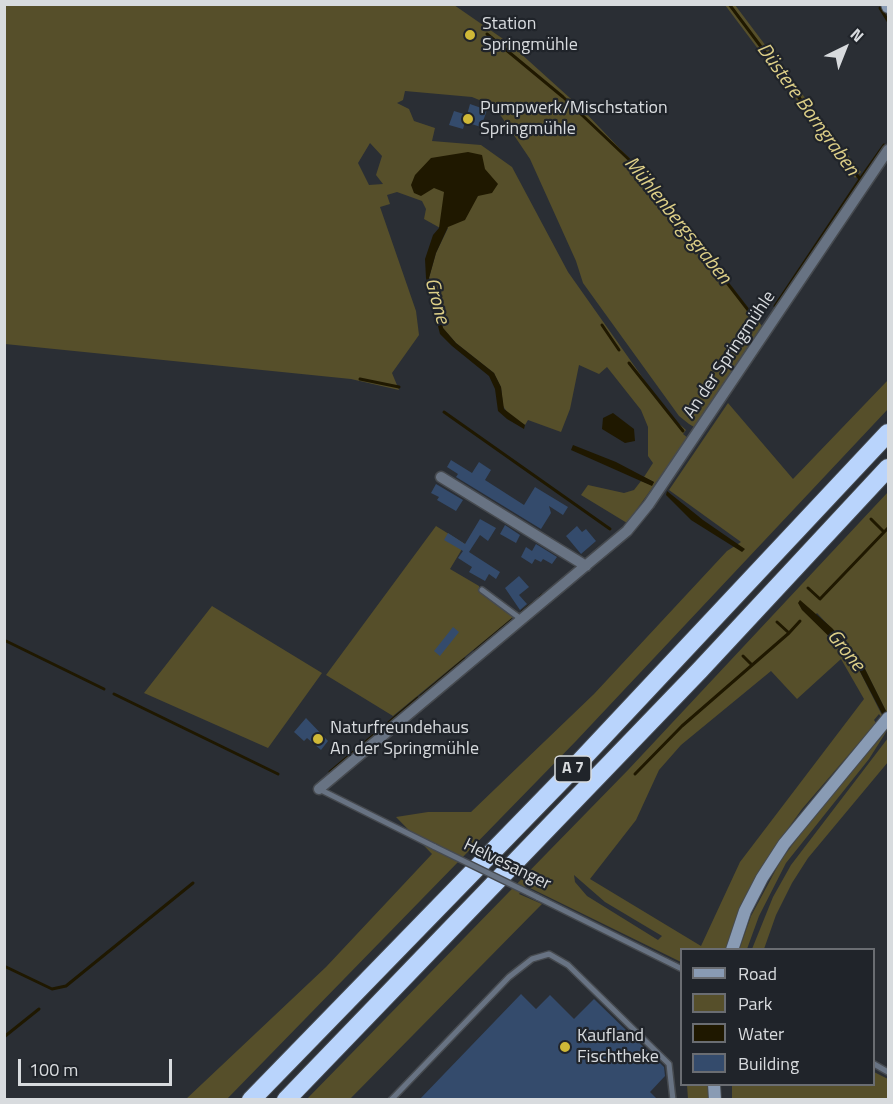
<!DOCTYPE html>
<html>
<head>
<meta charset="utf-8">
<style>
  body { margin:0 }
  #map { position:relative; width:893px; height:1104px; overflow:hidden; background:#2a2e34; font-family:"Titillium Web",sans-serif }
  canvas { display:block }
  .frame { position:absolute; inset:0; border:6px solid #d8dbde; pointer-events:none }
  .legend { position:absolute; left:680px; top:948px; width:195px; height:138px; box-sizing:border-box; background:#20242a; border:2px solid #6a6d72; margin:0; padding:8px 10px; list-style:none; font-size:18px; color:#d8dbde }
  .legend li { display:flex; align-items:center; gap:12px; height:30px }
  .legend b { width:30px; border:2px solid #6a6d72 }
  .north { position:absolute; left:815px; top:18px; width:60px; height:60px; -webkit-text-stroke:4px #20242a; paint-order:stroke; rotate:43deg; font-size:16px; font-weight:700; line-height:24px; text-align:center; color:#d8dbde }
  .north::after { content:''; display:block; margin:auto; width:21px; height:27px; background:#d8dbde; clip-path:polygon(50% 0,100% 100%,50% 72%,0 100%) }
  .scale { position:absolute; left:18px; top:1059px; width:154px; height:27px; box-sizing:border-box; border:3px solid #d8dbde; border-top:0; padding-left:8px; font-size:18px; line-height:21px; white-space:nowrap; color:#d8dbde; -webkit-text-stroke:4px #20242a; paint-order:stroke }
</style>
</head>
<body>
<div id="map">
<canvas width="893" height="1104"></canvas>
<div class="frame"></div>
<ul class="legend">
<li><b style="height:8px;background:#899bb4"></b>Road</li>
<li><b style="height:16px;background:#564f2a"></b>Park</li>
<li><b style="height:16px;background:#1f1800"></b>Water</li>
<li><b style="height:16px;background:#344b6c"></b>Building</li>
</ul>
<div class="north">N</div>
<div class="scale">100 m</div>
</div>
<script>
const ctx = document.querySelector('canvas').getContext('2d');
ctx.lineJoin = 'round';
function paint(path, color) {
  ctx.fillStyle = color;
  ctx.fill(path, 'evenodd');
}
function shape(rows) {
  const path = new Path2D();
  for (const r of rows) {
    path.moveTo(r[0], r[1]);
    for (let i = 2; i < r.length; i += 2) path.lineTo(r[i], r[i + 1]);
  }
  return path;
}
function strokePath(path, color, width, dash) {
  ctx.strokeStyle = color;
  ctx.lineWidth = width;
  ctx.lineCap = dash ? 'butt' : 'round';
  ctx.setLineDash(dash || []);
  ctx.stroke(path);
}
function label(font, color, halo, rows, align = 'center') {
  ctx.font = font + ' "Titillium Web",sans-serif';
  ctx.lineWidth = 4.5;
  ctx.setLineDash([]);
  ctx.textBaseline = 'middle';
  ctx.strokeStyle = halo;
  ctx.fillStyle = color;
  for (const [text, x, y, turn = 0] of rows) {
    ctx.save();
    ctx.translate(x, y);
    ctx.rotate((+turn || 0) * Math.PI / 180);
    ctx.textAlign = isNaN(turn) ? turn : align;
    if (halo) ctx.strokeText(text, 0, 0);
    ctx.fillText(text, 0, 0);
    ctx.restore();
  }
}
paint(shape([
  [4,5,454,5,509,43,581,108,622,151,641,170,762,326,694,427,689,424,679,416,583,283,576,261,530,159,499,113,489,104,472,97,405,91,403,100,397,103,409,109,414,121,435,128,432,141,481,145,512,167,568,272,669,415,686,430,683,434,688,438,627,523,581,495,588,485,624,493,634,490,641,481,652,485,654,482,644,477,653,463,648,456,648,427,641,410,607,367,599,374,579,365,570,409,561,432,528,420,525,425,509,415,503,406,501,387,494,373,456,343,443,328,429,278,436,253,448,228,442,229,424,219,426,209,422,201,397,192,387,195,390,204,380,207,416,311,419,335,392,373,399,390,351,379,5,344],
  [370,143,382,156,376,175,383,184,369,185,358,163],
  [725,5,735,5,861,172,855,178],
  [888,380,888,409,576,741,227,1099,185,1100,326,967,432,854,396,817,428,812,471,812,594,694,727,551,741,542,669,490,728,403,793,479],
  [888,492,888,715,860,659,817,613,812,618,855,662,888,727,879,714,874,720,876,723,802,809,772,851,750,889,726,949,682,950,681,962,526,886,519,894,542,904,350,1099,306,1100,628,770],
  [841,659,864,699,740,862,701,946,590,879,636,820,659,770,681,745,771,671,797,699],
  [574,875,605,902,662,936,658,940,587,896,575,882],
  [436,526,465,544,450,569,479,586,480,592,513,617,393,716,326,675],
  [212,606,322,673,268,748,144,693],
  [888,729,869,759,786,863,759,916,747,949,739,950,751,916,781,860,823,804],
  [888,738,888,762,808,858,792,883,776,915,764,949,752,949,773,897,791,865],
  [874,1072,888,1079,888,1099,732,1099,732,1085,874,1084],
  [687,1085,708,1085,708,1099,688,1099]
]), '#564f2a');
paint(shape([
  [468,152,482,155,485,169,498,184,492,193,478,196,465,220,448,227,436,253,429,278,443,328,456,343,494,373,501,387,504,409,525,425,524,429,507,419,498,411,495,389,489,376,452,346,440,334,426,278,425,259,433,235,439,228,444,192,434,188,421,196,414,193,411,185,415,175,431,158],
  [613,413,634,429,635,441,625,443,602,429,603,418],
  [573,445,616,462,654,482,652,486,571,450],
  [667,491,703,520,745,549,742,552,691,520,666,495],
  [800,600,832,628,860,659,888,715,888,725,855,662,802,610,798,603]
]), '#1f1800');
strokePath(shape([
  [729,4,860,179,775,306],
  [880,8,888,21],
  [487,34,563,97,640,170,755,319],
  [860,179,884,145],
  [602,325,619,350],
  [629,363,683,431],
  [360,379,399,387],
  [444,412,610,529],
  [871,519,884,532],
  [808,588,820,599,888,528],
  [540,597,542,595],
  [522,612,533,603],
  [777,622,789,633,800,621],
  [4,640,104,689],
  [475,651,512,620],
  [743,656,751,664],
  [114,694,278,774],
  [421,696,465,659],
  [330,772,418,698],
  [635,774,682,726,789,633],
  [4,966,52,989,66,986,193,883],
  [4,1037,39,1009]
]), '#1f1800', 3);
paint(shape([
  [470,104,487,110,481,127,465,122,463,129,449,125,454,111,467,115],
  [451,460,472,473,479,462,491,470,485,480,524,505,535,487,568,507,563,515,549,506,551,513,541,529,456,477,458,474,447,467],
  [436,484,463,500,456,511,437,500,439,497,431,493],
  [480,519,496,528,488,541,480,535,469,552,500,572,496,579,489,574,485,581,469,572,472,567,458,558,463,551,444,540,448,533,465,544],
  [505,525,520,535,516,543,500,534],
  [577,526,582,532,586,529,596,541,581,554,566,536],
  [536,544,557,557,552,564,543,559,541,562,535,559,532,564,521,557,526,547,532,551],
  [519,576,529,587,519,595,527,604,520,610,505,588],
  [453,627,459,632,440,656,434,651],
  [306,718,328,741,321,750,307,738,304,741,294,732],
  [521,994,536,1009,550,995,574,1019,594,999,664,1067,665,1076,650,1092,658,1100,419,1100]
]), '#344b6c');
const lane = shape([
  [482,590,521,619],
  [319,789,435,847],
  [537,897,682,969],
  [874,1064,888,1072],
  [391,1100,509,977,532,959,549,954,568,965,669,1064,673,1100]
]);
const street = shape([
  [441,477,586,566],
  [319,789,627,531,649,504,888,150]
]);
const secondary = shape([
  [887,4,888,7],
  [732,950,745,911,762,878,784,844,888,718],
  [714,1084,715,1100]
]);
const highway = shape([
  [251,1100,570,772,888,433],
  [286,1100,700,670,888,468]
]);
strokePath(lane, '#464a4f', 8);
strokePath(street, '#464a4f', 13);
strokePath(secondary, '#464a4f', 14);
strokePath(highway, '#464a4f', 20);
strokePath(lane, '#687383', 5);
strokePath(street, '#687383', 10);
strokePath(secondary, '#899bb4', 12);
strokePath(highway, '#b9d4fc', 18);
const laneBridge = shape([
  [435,847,537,897]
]);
strokePath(laneBridge, '#464a4f', 8, []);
strokePath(laneBridge, '#687383', 5);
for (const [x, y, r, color] of [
  [470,35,6,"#cfb837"],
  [468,119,6,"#cfb837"],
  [318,739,6,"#cfb837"],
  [565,1047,6,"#cfb837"]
]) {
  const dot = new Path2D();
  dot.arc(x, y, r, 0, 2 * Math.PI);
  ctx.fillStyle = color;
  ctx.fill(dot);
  strokePath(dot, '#20242a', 2);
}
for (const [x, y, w] of [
  [573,769,36]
]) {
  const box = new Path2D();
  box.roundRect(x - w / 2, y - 13, w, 26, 4.5);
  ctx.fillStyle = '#20242a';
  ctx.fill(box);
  strokePath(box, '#d8dbde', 1.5);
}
label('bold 16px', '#d8dbde', null, [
  ["A 7",573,769]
]);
label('18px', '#d8dbde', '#20242a', [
  ["Station",482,25],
  ["Springmühle",482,46],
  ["Pumpwerk/Mischstation",480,109],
  ["Springmühle",480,130],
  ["Naturfreundehaus",330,729],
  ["An der Springmühle",330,750],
  ["Kaufland",577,1037],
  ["Fischtheke",577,1058]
], 'left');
label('18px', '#d8dbde', '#20242a', [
  ["An der Springmühle",730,355,-56],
  ["Helvesanger",507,865,26]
]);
label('italic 20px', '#ddcf87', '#20242a', [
  ["Düstere Borngraben",807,110,54],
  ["Mühlenbergsgraben",677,221,51],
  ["Grone",436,301,75],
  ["Grone",845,651,51]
]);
</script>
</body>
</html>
